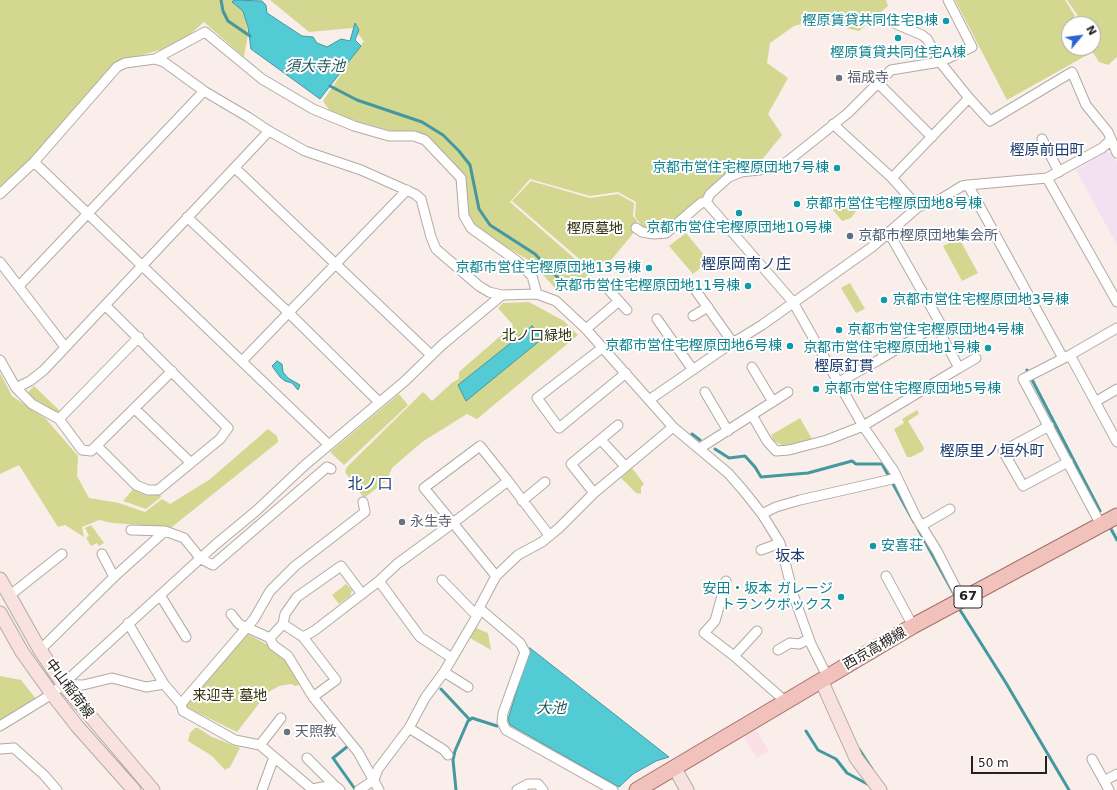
<!DOCTYPE html>
<html>
<head>
<meta charset="utf-8">
<style>
  body { margin:0 }
  #map { position:relative; width:1117px; height:790px; overflow:hidden; background:#f9eeea; font-family:"DejaVu Sans",sans-serif }
  canvas { display:block }
  .north { position:absolute; left:1061px; top:16px; width:40px; height:40px; box-sizing:border-box; background:#fff; border:1px solid #a8a6a6; border-radius:50%; rotate:61deg; font-size:11px; font-weight:700; line-height:16px; text-align:center; color:#252120 }
  .north::after { content:''; display:block; margin:auto; width:14px; height:18px; background:#2a64d2; clip-path:polygon(50% 0,100% 100%,50% 72%,0 100%) }
  .scale { position:absolute; left:971px; top:756px; width:76px; height:18px; box-sizing:border-box; border:2px solid #252120; border-top:0; padding-left:5px; font-size:12px; line-height:14px; white-space:nowrap; color:#252120; -webkit-text-stroke:3px #fff; paint-order:stroke }
</style>
</head>
<body>
<div id="map">
<canvas width="1117" height="790"></canvas>
<div class="north">N</div>
<div class="scale">50 m</div>
</div>
<script>
const ctx = document.querySelector('canvas').getContext('2d');
ctx.lineJoin = 'round';
function paint(path, color) {
  ctx.fillStyle = color;
  ctx.fill(path, 'evenodd');
}
function shape(rows) {
  const path = new Path2D();
  for (const r of rows) {
    path.moveTo(r[0], r[1]);
    for (let i = 2; i < r.length; i += 2) path.lineTo(r[i], r[i + 1]);
  }
  return path;
}
function strokePath(path, color, width, dash) {
  ctx.strokeStyle = color;
  ctx.lineWidth = width;
  ctx.lineCap = dash ? 'butt' : 'round';
  ctx.setLineDash(dash || []);
  ctx.stroke(path);
}
function label(font, color, halo, rows, align = 'center') {
  ctx.font = font + ' "DejaVu Sans","Noto Sans JP",sans-serif';
  ctx.lineWidth = 4;
  ctx.setLineDash([]);
  ctx.textBaseline = 'middle';
  ctx.strokeStyle = halo;
  ctx.fillStyle = color;
  for (const [text, x, y, turn = 0] of rows) {
    ctx.save();
    ctx.translate(x, y);
    ctx.rotate((+turn || 0) * Math.PI / 180);
    ctx.textAlign = isNaN(turn) ? turn : align;
    if (halo) ctx.strokeText(text, 0, 0);
    ctx.fillText(text, 0, 0);
    ctx.restore();
  }
}
paint(shape([
  [756,730,769,751,757,758,744,737]
]), '#f9dfe6');
paint(shape([
  [1106,152,1113,154,1117,162,1117,245,1076,170]
]), '#f3e0f0');
paint(shape([
  [0,0,236,0,244,11,248,34,244,57,204,22,186,38,160,50,116,62,0,197],
  [270,0,886,0,888,6,859,31,813,21,794,26,770,43,767,63,788,78,768,114,782,135,761,161,741,159,668,230,644,230,635,216,636,202,618,192,590,196,530,179,510,202,590,272,585,278,575,276,556,289,530,261,482,232,467,216,463,186,423,140,332,114,323,101,364,41,353,28,309,32],
  [955,0,1065,0,1075,16,1069,24,1069,48,1085,48,1089,51,1089,54,1007,100],
  [1067,0,1117,0,1117,57,1108,65,1099,62,1090,48,1093,48,1093,24,1074,24,1073,22,1078,16],
  [531,181,590,198,618,194,634,203,633,216,637,220,636,230,612,259,591,269,512,201],
  [848,199,857,210,851,218,842,221,833,210],
  [686,233,709,261,693,274,669,246],
  [959,238,978,273,962,281,943,246],
  [850,283,865,309,856,313,841,288],
  [529,302,564,321,578,335,477,419,467,414,422,442,392,468,387,480,364,498,345,472,347,467,423,392,432,401,453,382,459,379,459,372,513,325,498,308,503,303],
  [0,373,12,396,46,419,78,456,77,476,89,498,119,503,145,512,162,499,170,504,209,480,268,429,277,436,278,442,172,527,112,523,99,520,82,527,84,537,65,525,58,527,19,465,0,474],
  [34,386,61,412,57,415,30,397,28,392],
  [399,394,408,405,344,465,330,452],
  [917,410,919,414,908,421,924,448,923,451,911,457,907,457,894,429,904,423,902,419],
  [800,418,812,439,784,446,774,441,771,435],
  [632,468,644,484,641,487,641,494,636,493,621,478],
  [135,487,160,493,161,497,146,509,123,501],
  [91,525,104,543,99,546,97,543,91,546,86,538,89,536,85,528],
  [346,584,352,590,350,596,339,604,332,595],
  [476,628,488,633,491,650,470,638],
  [246,633,282,653,305,683,295,686,291,684,279,686,267,693,237,732,186,707,186,702,232,652],
  [0,676,21,680,36,699,0,720],
  [195,728,198,728,212,737,240,748,230,767,225,770,212,756,188,741,190,733]
]), '#d3d790');
const water = shape([
  [234,0,262,1,266,5,267,13,302,36,313,37,317,43,327,47,341,39,350,41,355,23,359,30,355,40,361,46,320,99,251,49,248,27,243,11,232,2,234,0],
  [532,326,543,338,466,401,458,385,532,326],
  [277,361,282,364,283,372,288,378,300,385,298,390,292,383,285,381,280,377,272,366,277,361],
  [530,648,669,757,656,761,633,774,619,787,510,725,508,719,530,648]
]);
paint(water, '#52cbd5');
strokePath(water, '#44989f', 1);
strokePath(shape([
  [221,0,223,11,228,21,250,36],
  [330,86,357,100,422,122,443,135,459,151,470,165,479,209,490,225,535,254,566,286],
  [1027,370,1100,511],
  [692,434,700,440],
  [715,449,729,458,745,456,755,467,761,477,808,473,852,461,856,464,882,464,914,522],
  [917,527,954,594],
  [1111,529,1117,540],
  [960,610,1006,683,1069,790],
  [441,689,470,720],
  [806,731,818,750,836,759,847,773,871,786],
  [348,746,333,758,355,789],
  [859,749,872,769],
  [456,790,453,760,455,751,468,721,472,718,497,726]
]), '#44989f', 3);
const street = shape([
  [948,0,972,47,940,62,891,70,848,113,788,161,776,168,741,172,729,177,710,194,706,202,793,302,863,426,894,471,916,517,937,551,962,600],
  [887,20,922,35,927,39,940,62,969,98,990,121,1072,72,1086,105,1108,132,1117,153],
  [155,59,164,62,204,91,248,117,269,131,305,151,361,170,415,194,421,199,431,237,436,249,479,286,489,292,502,295],
  [878,83,932,137],
  [833,124,892,178,918,207],
  [1042,139,1059,172],
  [34,162,329,445],
  [235,168,431,355],
  [892,178,969,98],
  [1047,178,1117,302],
  [968,185,1063,358],
  [0,194,34,162,117,67,125,63,155,59,205,32,262,79,313,109,354,126,389,136,414,136,425,140,461,178,464,216,471,228,517,261,532,276,537,294],
  [187,217,289,313,379,402],
  [636,228,642,232,654,234,666,233,701,203,706,202],
  [0,262,65,347],
  [19,286,204,91],
  [694,288,733,343],
  [608,289,627,310],
  [693,316,708,307],
  [657,319,693,370],
  [586,329,619,301],
  [602,348,537,398,559,428,626,373],
  [1070,355,1117,442],
  [0,360,16,388,32,404,59,419,82,450,91,451,172,371],
  [242,361,407,190],
  [752,367,773,402],
  [959,368,976,358],
  [839,382,877,361,940,323,889,233],
  [16,388,30,381,44,370,269,131],
  [705,392,728,431],
  [649,400,723,349,762,325,872,247,918,207,941,199,962,186,968,185,1047,178,1102,148,1110,141],
  [1095,402,1117,389],
  [135,409,191,463],
  [752,415,788,392],
  [59,419,139,337],
  [1049,426,1003,451,1023,486,1068,462],
  [601,440,625,466],
  [98,447,136,485,148,490,158,490,220,439,228,428,106,306],
  [700,448,752,415,767,441,776,451,789,450,827,440,863,426,959,368,936,325],
  [508,481,549,535],
  [594,493,571,464,618,425],
  [522,501,545,482],
  [762,514,776,507,800,500,897,478],
  [1101,525,1023,379,1070,355,1117,328],
  [921,526,950,509],
  [131,530,165,531],
  [761,550,780,543],
  [102,554,114,577],
  [886,576,913,626],
  [442,580,477,616],
  [379,581,420,637,452,658],
  [726,581,715,621,704,633,734,656,785,701],
  [160,595,186,637],
  [9,596,62,554],
  [479,608,520,643,525,652,503,713,502,722,506,730,613,790],
  [231,614,239,624,270,638,283,624,285,614,297,597,341,566,362,594],
  [128,623,164,684,181,704,183,711,235,740,260,745,312,789,334,785,340,790],
  [283,624,303,637,336,680,313,697],
  [303,637,314,631,379,581,397,564,453,523,508,481,480,446,424,488,453,523,496,576],
  [270,638,273,645,288,656,313,697,358,752,379,790],
  [40,650,114,577,165,531,184,538,201,559,213,565,327,467,331,469],
  [778,650,790,643,799,644,809,639],
  [734,656,757,631],
  [444,672,468,687],
  [63,684,83,685,112,678,146,687,164,684],
  [181,704,254,619,270,591,295,566,365,512,363,502],
  [0,726,52,694,215,545,256,511,305,465,405,381,442,345,502,295,537,294,556,301,586,329,673,427,728,473,743,490,762,514,780,543,794,597,811,644,827,676],
  [409,728,444,750,448,755],
  [260,745,281,718],
  [0,749,14,748,44,775,57,790],
  [307,758,334,785],
  [1092,759,1109,790],
  [1104,781,1117,774],
  [262,790,274,757],
  [359,790,374,780,378,769,409,728,425,698,444,672,477,616,479,608,496,576,518,555,542,542,559,528,594,493,673,427],
  [517,790,528,784,538,784,543,790]
]);
const secondary = shape([
  [0,579,40,650,63,684,153,790],
  [0,613,22,652,52,694,77,726,134,790],
  [821,680,856,758,880,790],
  [674,767,687,790]
]);
const primary = shape([
  [637,790,913,626,1117,516]
]);
strokePath(street, '#b3a9a5', 11);
strokePath(secondary, '#b3a9a5', 15);
strokePath(primary, '#a47069', 17);
strokePath(street, '#fff', 9);
strokePath(secondary, '#f8e1de', 13);
strokePath(primary, '#f1c2bc', 15);
for (const [x, y, r, color] of [
  [946,21,4,"#0f9aa8"],
  [898,38,4,"#0f9aa8"],
  [839,78,4,"#6b7280"],
  [837,168,4,"#0f9aa8"],
  [797,204,4,"#0f9aa8"],
  [739,213,4,"#0f9aa8"],
  [850,236,4,"#5c6f8a"],
  [649,268,4,"#0f9aa8"],
  [748,286,4,"#0f9aa8"],
  [884,300,4,"#0f9aa8"],
  [839,330,4,"#0f9aa8"],
  [790,346,4,"#0f9aa8"],
  [988,348,4,"#0f9aa8"],
  [816,389,4,"#0f9aa8"],
  [402,522,4,"#6b7280"],
  [873,546,4,"#0f9aa8"],
  [841,597,4,"#0f9aa8"],
  [287,732,4,"#6b7280"]
]) {
  const dot = new Path2D();
  dot.arc(x, y, r, 0, 2 * Math.PI);
  ctx.fillStyle = color;
  ctx.fill(dot);
  strokePath(dot, '#fff', 1.5);
}
for (const [x, y, w] of [
  [968,597,28]
]) {
  const box = new Path2D();
  box.roundRect(x - w / 2, y - 11, w, 22, 3);
  ctx.fillStyle = '#fff';
  ctx.fill(box);
  strokePath(box, '#252120', 1);
}
label('bold 13px', '#252120', null, [
  ["67",968,597]
]);
label('14px', '#0d838f', '#fff', [
  ["樫原賃貸共同住宅B棟",938,21],
  ["樫原賃貸共同住宅A棟",898,53,"center"],
  ["京都市営住宅樫原団地7号棟",829,168],
  ["京都市営住宅樫原団地8号棟",805,204,"left"],
  ["京都市営住宅樫原団地10号棟",739,228,"center"],
  ["京都市営住宅樫原団地13号棟",641,268],
  ["京都市営住宅樫原団地11号棟",740,286],
  ["京都市営住宅樫原団地3号棟",892,300,"left"],
  ["京都市営住宅樫原団地4号棟",847,330,"left"],
  ["京都市営住宅樫原団地6号棟",782,346],
  ["京都市営住宅樫原団地1号棟",980,348],
  ["京都市営住宅樫原団地5号棟",824,389,"left"],
  ["安喜荘",881,546,"left"],
  ["安田・坂本 ガレージ",833,589],
  ["トランクボックス",833,605]
], 'right');
label('14px', '#5b616d', '#fff', [
  ["福成寺",847,78],
  ["永生寺",410,522],
  ["天照教",295,732]
], 'left');
label('14px', '#2f300b', '#fff', [
  ["樫原墓地",595,229],
  ["北ノ口緑地",537,336],
  ["来迎寺 墓地",230,696]
]);
label('14px', '#4e5e75', '#fff', [
  ["京都市樫原団地集会所",858,236]
], 'left');
label('14px', '#252120', '#fff', [
  ["西京高槻線",875,649,-30],
  ["中山稲荷線",69,689,53]
]);
label('italic 15px', '#26595d', '#fff', [
  ["須大寺池",315,67],
  ["大池",551,709]
]);
label('15px', '#1f3c73', '#fff', [
  ["樫原前田町",1047,151],
  ["樫原岡南ノ庄",746,265],
  ["樫原釘貫",844,367],
  ["樫原里ノ垣外町",992,452],
  ["北ノ口",370,485],
  ["坂本",790,557]
]);
</script>
</body>
</html>
